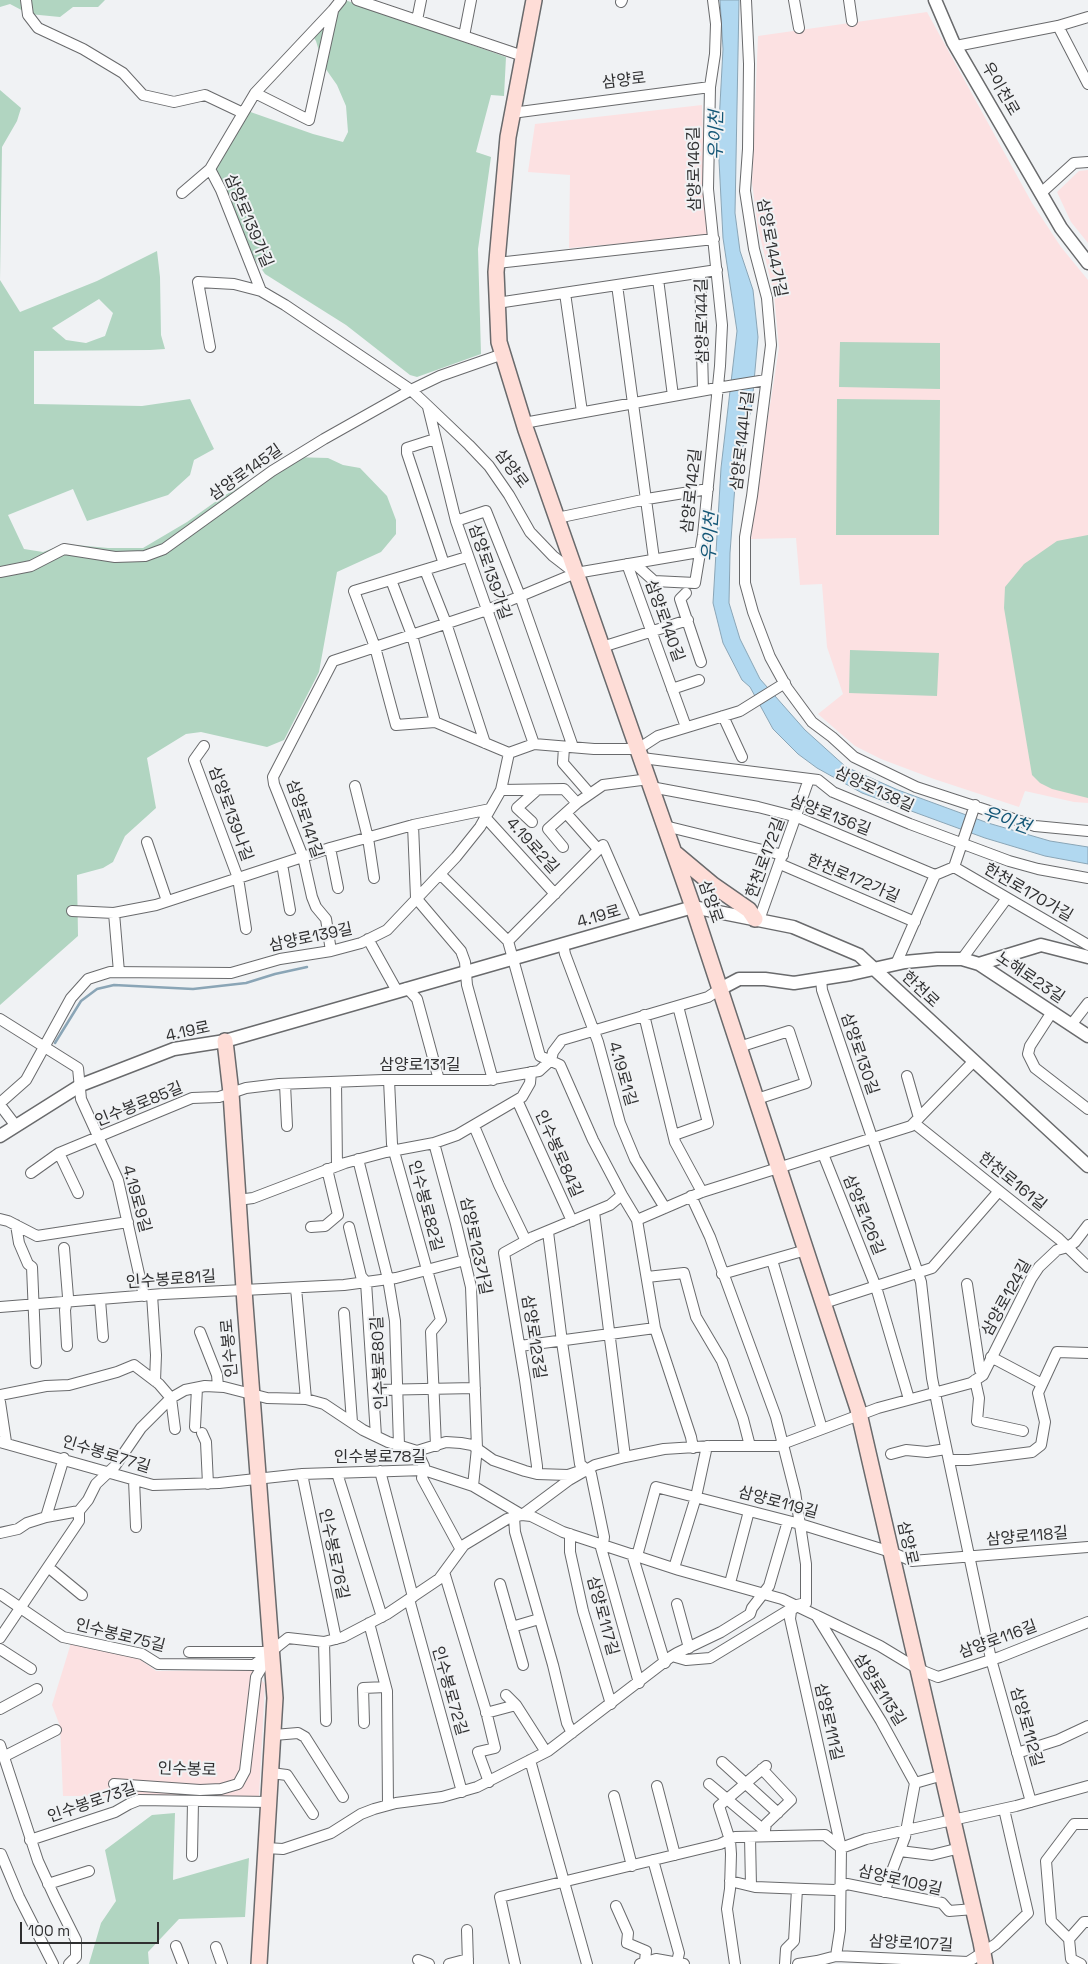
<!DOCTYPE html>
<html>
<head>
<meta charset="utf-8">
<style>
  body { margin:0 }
  #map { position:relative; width:1088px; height:1964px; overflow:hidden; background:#f0f2f4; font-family:"Space Grotesk",sans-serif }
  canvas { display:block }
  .scale { position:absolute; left:20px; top:1922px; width:139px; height:22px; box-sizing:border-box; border:2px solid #2f2f30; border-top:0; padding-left:6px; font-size:15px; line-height:18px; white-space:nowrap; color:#2f2f30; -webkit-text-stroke:4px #f0f2f4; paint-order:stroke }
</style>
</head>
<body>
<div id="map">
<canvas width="1088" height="1964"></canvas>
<div class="scale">100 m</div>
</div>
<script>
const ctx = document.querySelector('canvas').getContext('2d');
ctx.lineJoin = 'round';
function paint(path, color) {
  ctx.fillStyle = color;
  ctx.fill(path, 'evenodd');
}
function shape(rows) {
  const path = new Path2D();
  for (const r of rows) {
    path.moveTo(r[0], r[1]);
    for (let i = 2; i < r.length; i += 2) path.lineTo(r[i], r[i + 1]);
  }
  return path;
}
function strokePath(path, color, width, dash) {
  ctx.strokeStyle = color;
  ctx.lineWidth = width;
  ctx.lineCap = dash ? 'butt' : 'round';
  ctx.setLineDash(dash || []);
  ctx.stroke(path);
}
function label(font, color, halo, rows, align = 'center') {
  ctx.font = font + ' "Space Grotesk","Noto Sans KR",sans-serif';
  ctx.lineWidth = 4;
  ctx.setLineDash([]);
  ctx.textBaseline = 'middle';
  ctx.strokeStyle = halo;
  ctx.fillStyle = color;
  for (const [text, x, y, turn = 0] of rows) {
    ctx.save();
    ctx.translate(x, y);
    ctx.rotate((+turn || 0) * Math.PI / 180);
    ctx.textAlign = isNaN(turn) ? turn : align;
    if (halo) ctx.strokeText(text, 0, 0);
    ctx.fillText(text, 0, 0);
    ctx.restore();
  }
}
paint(shape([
  [927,12,1032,203,1061,247,1088,280,1088,803,1074,802,1025,791,1019,807,934,779,881,759,855,746,818,714,843,694,827,647,822,584,800,585,796,538,751,539,753,513,779,348,774,294,758,228,752,183,758,36],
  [702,105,705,188,711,236,569,248,570,175,528,172,535,124],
  [1088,170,1088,243,1071,222,1057,192,1079,171],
  [71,1643,138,1658,156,1671,252,1670,265,1684,259,1796,63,1796,60,1726,52,1705]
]), '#fce1e2');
paint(shape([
  [0,0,105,0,98,7,73,7,60,17,29,14,10,4,0,7],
  [345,0,506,57,504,96,491,95,476,152,491,157,478,249,481,354,417,377,410,375,346,325,265,274,254,258,213,167,242,109,313,134,343,142,348,132,346,106,337,85,323,65,316,41,314,38],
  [0,90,21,108,17,121,2,147,0,280,20,312,97,281,157,251,160,277,161,335,165,349,150,350,34,351,34,404,142,406,190,399,214,449,194,460,190,475,168,495,87,521,73,489,8,515,24,549,43,552,65,544,108,548,143,548,187,522,222,497,291,457,328,458,343,465,360,468,387,496,396,520,396,534,381,552,337,572,319,672,284,740,267,747,201,732,186,734,147,758,156,808,125,836,113,862,103,868,77,875,78,936,0,1005],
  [99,299,113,313,105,336,86,343,66,340,52,328],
  [840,342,940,343,940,389,839,387],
  [837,399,940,400,939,535,836,535],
  [1088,535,1088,798,1052,789,1040,783,1032,775,1004,608,1005,587,1024,564,1057,541],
  [850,650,939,653,937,696,849,693],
  [175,1813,173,1880,249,1858,245,1917,179,1919,148,1952,149,1964,89,1964,101,1923,116,1901,105,1850,152,1815]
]), '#b1d5c1');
const water = shape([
  [720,0,739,0,735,213,740,251,753,290,758,337,752,404,735,485,730,553,729,603,740,639,760,679,805,730,846,767,898,790,988,823,1050,841,1088,847,1088,864,1045,856,985,838,862,793,817,768,798,754,773,729,750,687,742,680,723,643,713,603,721,468,737,331,723,238,718,141,723,49,720,0]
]);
paint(water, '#b1d8f0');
strokePath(water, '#8aa5b6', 1);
strokePath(shape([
  [55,1043,81,1001,97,989,114,985,193,989,246,983,275,974,307,967]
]), '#8aa5b6', 2.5);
const minor = shape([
  [26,0,28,15,38,28,83,49,123,73,143,95,174,102,205,95,243,113],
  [357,0,523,56],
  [746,0,749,64,748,149,745,191,754,249,767,298,771,345,752,496,745,537,745,583,753,612,770,657,787,688,812,722,832,737,854,757,916,787,1035,826,1088,831],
  [794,0,799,28],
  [849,0,852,21],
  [621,2,622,0],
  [417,20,421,0],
  [1058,26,1088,84],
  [464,36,471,0],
  [956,46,1058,26,1088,17],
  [255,93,309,120,333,11],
  [512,113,710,87],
  [210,169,255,93,333,10,341,0],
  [182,193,210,169,221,190,261,291],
  [1041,193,1074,163,1088,162],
  [497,263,714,239],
  [700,273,703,390],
  [658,279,673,396],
  [617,285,654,559],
  [565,293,582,412],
  [497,303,717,270],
  [210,347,198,282,234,284,261,291,285,305,411,390,428,406,469,445,489,466,509,495,530,532,553,556,575,573],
  [428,407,456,521,534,744],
  [524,423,717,388,766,380],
  [435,439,407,448,407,453,444,564],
  [557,518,647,499,708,489],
  [456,521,486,511,520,596,573,747],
  [467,557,354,591,375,647,396,725,435,722,509,753],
  [634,563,654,581,695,583,703,535,720,366,722,325,708,189,710,87,715,54,716,24,713,0],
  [627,564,686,727],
  [425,570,446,623,485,743],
  [0,572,31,566,64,549,115,557,145,556,164,549,272,471,324,439,411,390,440,376,503,354],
  [391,580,412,635,435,722],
  [686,593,680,599,701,662],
  [602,647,688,620],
  [672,689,699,680],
  [723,716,742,757],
  [204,746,194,760,238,878,246,929],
  [564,747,563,763,590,794],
  [642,758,818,780,833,792,910,824,1009,861,1038,869,1088,878],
  [355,786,368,838,374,878],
  [651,787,758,807,797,817,935,875],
  [501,790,564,789,577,803],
  [566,813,598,849],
  [485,817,555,894],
  [532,822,517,808,537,790],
  [413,825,416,898,461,951,465,962,467,985,493,1080],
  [665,826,783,855],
  [147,842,167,901],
  [563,847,548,829,577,803,603,785,649,779],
  [330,848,338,888],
  [282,864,290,910],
  [780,864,915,922],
  [954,867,1088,945],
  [440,874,508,941],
  [72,911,114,913,156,905,330,848,413,825,490,809],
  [114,913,119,972],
  [759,920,809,779],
  [637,923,603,845,508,941,540,1056,560,1065,593,1140,622,1195,637,1220,655,1328,691,1437,693,1448],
  [368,939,397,991],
  [563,944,565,954,598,1042,620,1123,635,1159,665,1208],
  [331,951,326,919,316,907,312,897,303,857,274,784,273,777,333,661,487,610,576,573,699,552],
  [962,959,1007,898],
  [896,964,935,875,954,867,975,805],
  [821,979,822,990,921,1282,932,1378,942,1428,991,1659,1031,1802],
  [407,988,417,999,439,1080],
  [1052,1012,1030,1046,1028,1054,1035,1068,1088,1109],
  [644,1015,675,1142,702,1192],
  [0,1019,78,1068,81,1099,118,1180,144,1296],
  [1071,1025,1088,1003],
  [739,1047,789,1031,806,1083,757,1099],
  [907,1076,919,1118],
  [389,1080,392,1144,441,1320,431,1332,436,1446],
  [336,1082,337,1166],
  [285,1084,287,1126],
  [517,1100,572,1221],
  [0,1103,26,1080,71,998,88,979,110,972,231,973,280,959,331,951,361,943,387,930,456,857,480,827,501,790,509,753,534,744,594,749,638,749,658,736,740,711,785,683],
  [0,1105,16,1126],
  [914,1123,1059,1239,1088,1267],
  [474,1126,499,1185,526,1241],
  [674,1135,708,1123,678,1006],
  [434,1143,456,1224,471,1287,477,1448,473,1486],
  [59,1153,78,1193],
  [823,1154,876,1287,909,1399],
  [358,1159,388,1279,395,1321,399,1445],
  [31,1173,59,1153,192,1098,219,1097,246,1088,279,1084,383,1080,487,1080,539,1071,551,1060,553,1052,562,1040,708,997,720,989],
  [238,1200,253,1198,345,1163,386,1152,434,1143,457,1135,522,1097,530,1083,531,1072],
  [594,1212,625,1457],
  [0,1219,8,1221,37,1236,128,1222],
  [637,1220,702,1192,911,1126,974,1061],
  [16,1225,19,1243,28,1264,32,1267,36,1363],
  [311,1227,325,1226,338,1215,327,1169],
  [349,1227,361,1276,366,1282,376,1436],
  [548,1232,562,1342,580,1464,591,1474,604,1537,603,1545],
  [64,1248,68,1297,65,1310,67,1346],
  [772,1260,822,1429],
  [722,1274,806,1250],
  [647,1277,684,1273,696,1317,722,1361,743,1419,750,1446],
  [967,1284,980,1370,983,1375],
  [296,1288,306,1399],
  [152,1295,156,1355,155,1381],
  [100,1300,103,1337],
  [824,1303,932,1268,999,1191],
  [0,1307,163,1294,344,1285,396,1278,465,1260],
  [344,1313,352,1422],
  [200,1332,217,1375,218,1386],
  [520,1346,655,1328],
  [991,1357,1042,1384],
  [975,1380,979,1398,977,1421,1023,1431],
  [373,1390,475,1388],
  [0,1395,46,1386,69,1385,117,1372,134,1365,159,1384,171,1398,175,1429],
  [0,1402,6,1442],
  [195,1427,197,1388],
  [202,1433,206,1442,208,1484],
  [0,1442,153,1485,219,1483,302,1474,424,1470,473,1486,522,1515],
  [417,1451,446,1442,461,1443,472,1445,493,1460,525,1471,537,1474,568,1475,577,1472],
  [417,1451,424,1466,422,1478,460,1548],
  [891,1454,906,1450,927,1452,946,1449],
  [949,1460,969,1460,1032,1452,1041,1445,1045,1422,1038,1393,1057,1352,1088,1353],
  [380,1471,413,1597],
  [337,1473,382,1617],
  [302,1474,336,1639],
  [537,1474,537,1466,525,1380,504,1253,533,1237,610,1205,622,1195],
  [134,1480,136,1527],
  [522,1515,569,1480,595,1465,625,1457,664,1449,711,1446,777,1446,878,1408,971,1383,983,1375,1031,1279,1039,1267,1057,1250,1068,1247,1075,1242,1088,1225],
  [46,1517,64,1458],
  [0,1533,18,1529,27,1523,46,1517,79,1511],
  [570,1534,570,1552,583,1611,611,1704],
  [600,1544,639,1683],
  [632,1554,665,1663],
  [637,1556,656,1487,800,1524,891,1552,912,1561,1088,1547],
  [48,1567,82,1595],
  [674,1568,696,1497,707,1446],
  [444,1572,486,1711,495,1748,478,1752,489,1782],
  [730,1583,749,1511],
  [500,1584,523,1665],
  [0,1594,63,1637,142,1654,158,1664,254,1665,288,1638,324,1642,343,1637,387,1614,439,1579,464,1545,507,1519,514,1517],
  [409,1599,462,1792],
  [677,1604,689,1648],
  [795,1607,791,1611,790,1619,841,1848,840,1930,836,1956],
  [816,1615,881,1721,915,1783,943,1775],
  [369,1623,387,1691,388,1805],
  [512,1627,539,1619],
  [0,1638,79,1521,79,1511,88,1500,96,1484,115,1466,141,1428,171,1398,185,1390,205,1386,224,1387,267,1398,306,1399,324,1404,363,1430,388,1442,417,1451],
  [324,1642,326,1721],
  [0,1649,31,1669],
  [189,1652,271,1652],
  [672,1656,677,1653,721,1632,750,1614,752,1608,769,1586,788,1521],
  [506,1695,516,1705,546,1752],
  [0,1709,37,1689],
  [486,1713,516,1705],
  [364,1723,363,1688,386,1687],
  [572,1733,567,1723,553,1665,515,1532,514,1517,522,1515,531,1516,563,1532,679,1570,782,1599,880,1646,918,1669,938,1677,1000,1657,1088,1622],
  [274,1735,298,1733,305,1737,343,1797],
  [0,1745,38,1861,55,1898,76,1940,76,1957,69,1964],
  [1017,1753,1058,1740,1088,1726],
  [5,1756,56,1730],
  [530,1760,587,1964],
  [722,1762,778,1813],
  [762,1769,791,1800,766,1824,764,1836],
  [271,1773,287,1775,313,1814],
  [114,1784,200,1790,221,1789,238,1784,245,1771,256,1677,268,1657],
  [709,1784,765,1831],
  [657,1786,675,1855],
  [614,1796,632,1866],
  [750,1837,751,1886],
  [30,1840,115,1812,129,1804,139,1800,269,1802],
  [266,1848,283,1849,331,1833,361,1814,374,1809,396,1803,442,1797,477,1787,548,1751,672,1656,686,1660,710,1658,797,1605,806,1603,806,1564,795,1492,776,1417,710,1237,691,1196],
  [841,1848,866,1839,1016,1806,1088,1786],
  [900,1851,932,1855,960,1848],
  [1,1854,19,1897,53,1964],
  [192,1856,193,1801],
  [653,1860,679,1953,677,1962],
  [730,1881,755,1887,805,1889,835,1890,847,1884,942,1903,949,1911,974,1909],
  [48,1884,89,1871],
  [884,1892,905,1837,915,1783],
  [616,1906,628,1933,627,1943,646,1951,645,1961],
  [467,1930,468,1964],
  [1069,1939,1084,1922,1088,1922],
  [176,1946,183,1964],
  [216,1947,222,1964],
  [418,1960,429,1964],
  [449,1964,468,1959],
  [515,1964,500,1897,720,1844,735,1837,825,1835,841,1848],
  [640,1964,656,1959,684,1964],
  [735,1964,727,1909,730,1889,731,1854,730,1840,719,1806,766,1766],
  [785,1964,786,1949,794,1941,797,1889],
  [798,1964,817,1961,836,1956,968,1962,996,1944,1028,1913,1004,1809],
  [1081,1964,1071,1959,1069,1939,1051,1921,1046,1861,1074,1824,1088,1824]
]);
const tertiary = shape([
  [935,0,953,42,1061,228,1088,263],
  [979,964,1088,1036],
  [720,989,739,979,765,979,794,983,851,974,905,962,937,959,962,959,979,964,1041,945,1088,957],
  [0,1136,81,1085,174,1049,225,1041,693,907,793,927,859,955,1088,1166]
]);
const secondary = shape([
  [534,0,508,137,496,272,499,342,526,430,693,907,858,1409,981,1942,985,1964],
  [676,854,713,885,749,910,755,919],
  [225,1041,231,1093,245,1304,275,1698,259,1964]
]);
strokePath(minor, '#696a6c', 12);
strokePath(tertiary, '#696a6c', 15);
strokePath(secondary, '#696a6c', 18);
strokePath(minor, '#fff', 10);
strokePath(tertiary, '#fff', 12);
strokePath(secondary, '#feddd7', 15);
label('16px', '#2f2f30', '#f0f2f4', [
  ["삼양로",624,81,-7],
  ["우이천로",1000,89,60],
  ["삼양로146길",695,169,-91],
  ["삼양로139가길",248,221,67],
  ["삼양로144가길",771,248,79],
  ["삼양로144길",703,321,-91],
  ["삼양로144나길",743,441,-83],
  ["삼양로",511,469,53],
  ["삼양로145길",246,473,-35],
  ["삼양로142길",692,491,-84],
  ["삼양로139가길",489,572,71],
  ["삼양로140길",664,621,70],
  ["삼양로138길",874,790,25],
  ["삼양로139나길",230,814,70],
  ["삼양로136길",830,816,21],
  ["삼양로141길",304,819,71],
  ["4.19로2길",532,846,48],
  ["한천로172길",766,858,-70],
  ["한천로172가길",853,879,23],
  ["한천로170가길",1028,893,30],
  ["삼양로",710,902,71],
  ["4.19로",599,917,-16],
  ["삼양로139길",311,938,-12],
  ["노해로23길",1030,978,34],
  ["한천로",920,990,43],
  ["4.19로",188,1032,-12],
  ["삼양로130길",859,1054,71],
  ["삼양로131길",420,1066],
  ["4.19로1길",622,1074,74],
  ["인수봉로85길",139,1105,-22],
  ["인수봉로84길",558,1154,66],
  ["한천로161길",1012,1182,39],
  ["4.19로9길",136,1199,75],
  ["인수봉로82길",425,1206,75],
  ["삼양로126길",863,1215,68],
  ["삼양로123가길",475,1246,78],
  ["인수봉로81길",171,1280,-4],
  ["삼양로124길",1007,1298,-61],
  ["삼양로123길",533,1337,81],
  ["인수봉로",230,1348,-95],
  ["인수봉로80길",380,1363,-93],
  ["인수봉로77길",106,1455,17],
  ["인수봉로78길",380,1458],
  ["삼양로119길",778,1503,15],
  ["삼양로118길",1027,1537,-5],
  ["삼양로",907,1543,77],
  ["인수봉로76길",333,1554,78],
  ["삼양로117길",602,1616,75],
  ["인수봉로75길",120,1636,14],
  ["삼양로116길",998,1640,-20],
  ["삼양로113길",879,1690,58],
  ["인수봉로72길",449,1691,74],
  ["삼양로111길",828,1722,77],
  ["삼양로112길",1026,1727,74],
  ["인수봉로",187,1770,2],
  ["인수봉로73길",92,1803,-19],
  ["삼양로109길",900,1881,13],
  ["삼양로107길",911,1944,3]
]);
label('italic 18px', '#135676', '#f0f2f4', [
  ["우이천",717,135,-89],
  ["우이천",711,537,-86],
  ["우이천",1006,821,19]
]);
</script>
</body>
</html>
